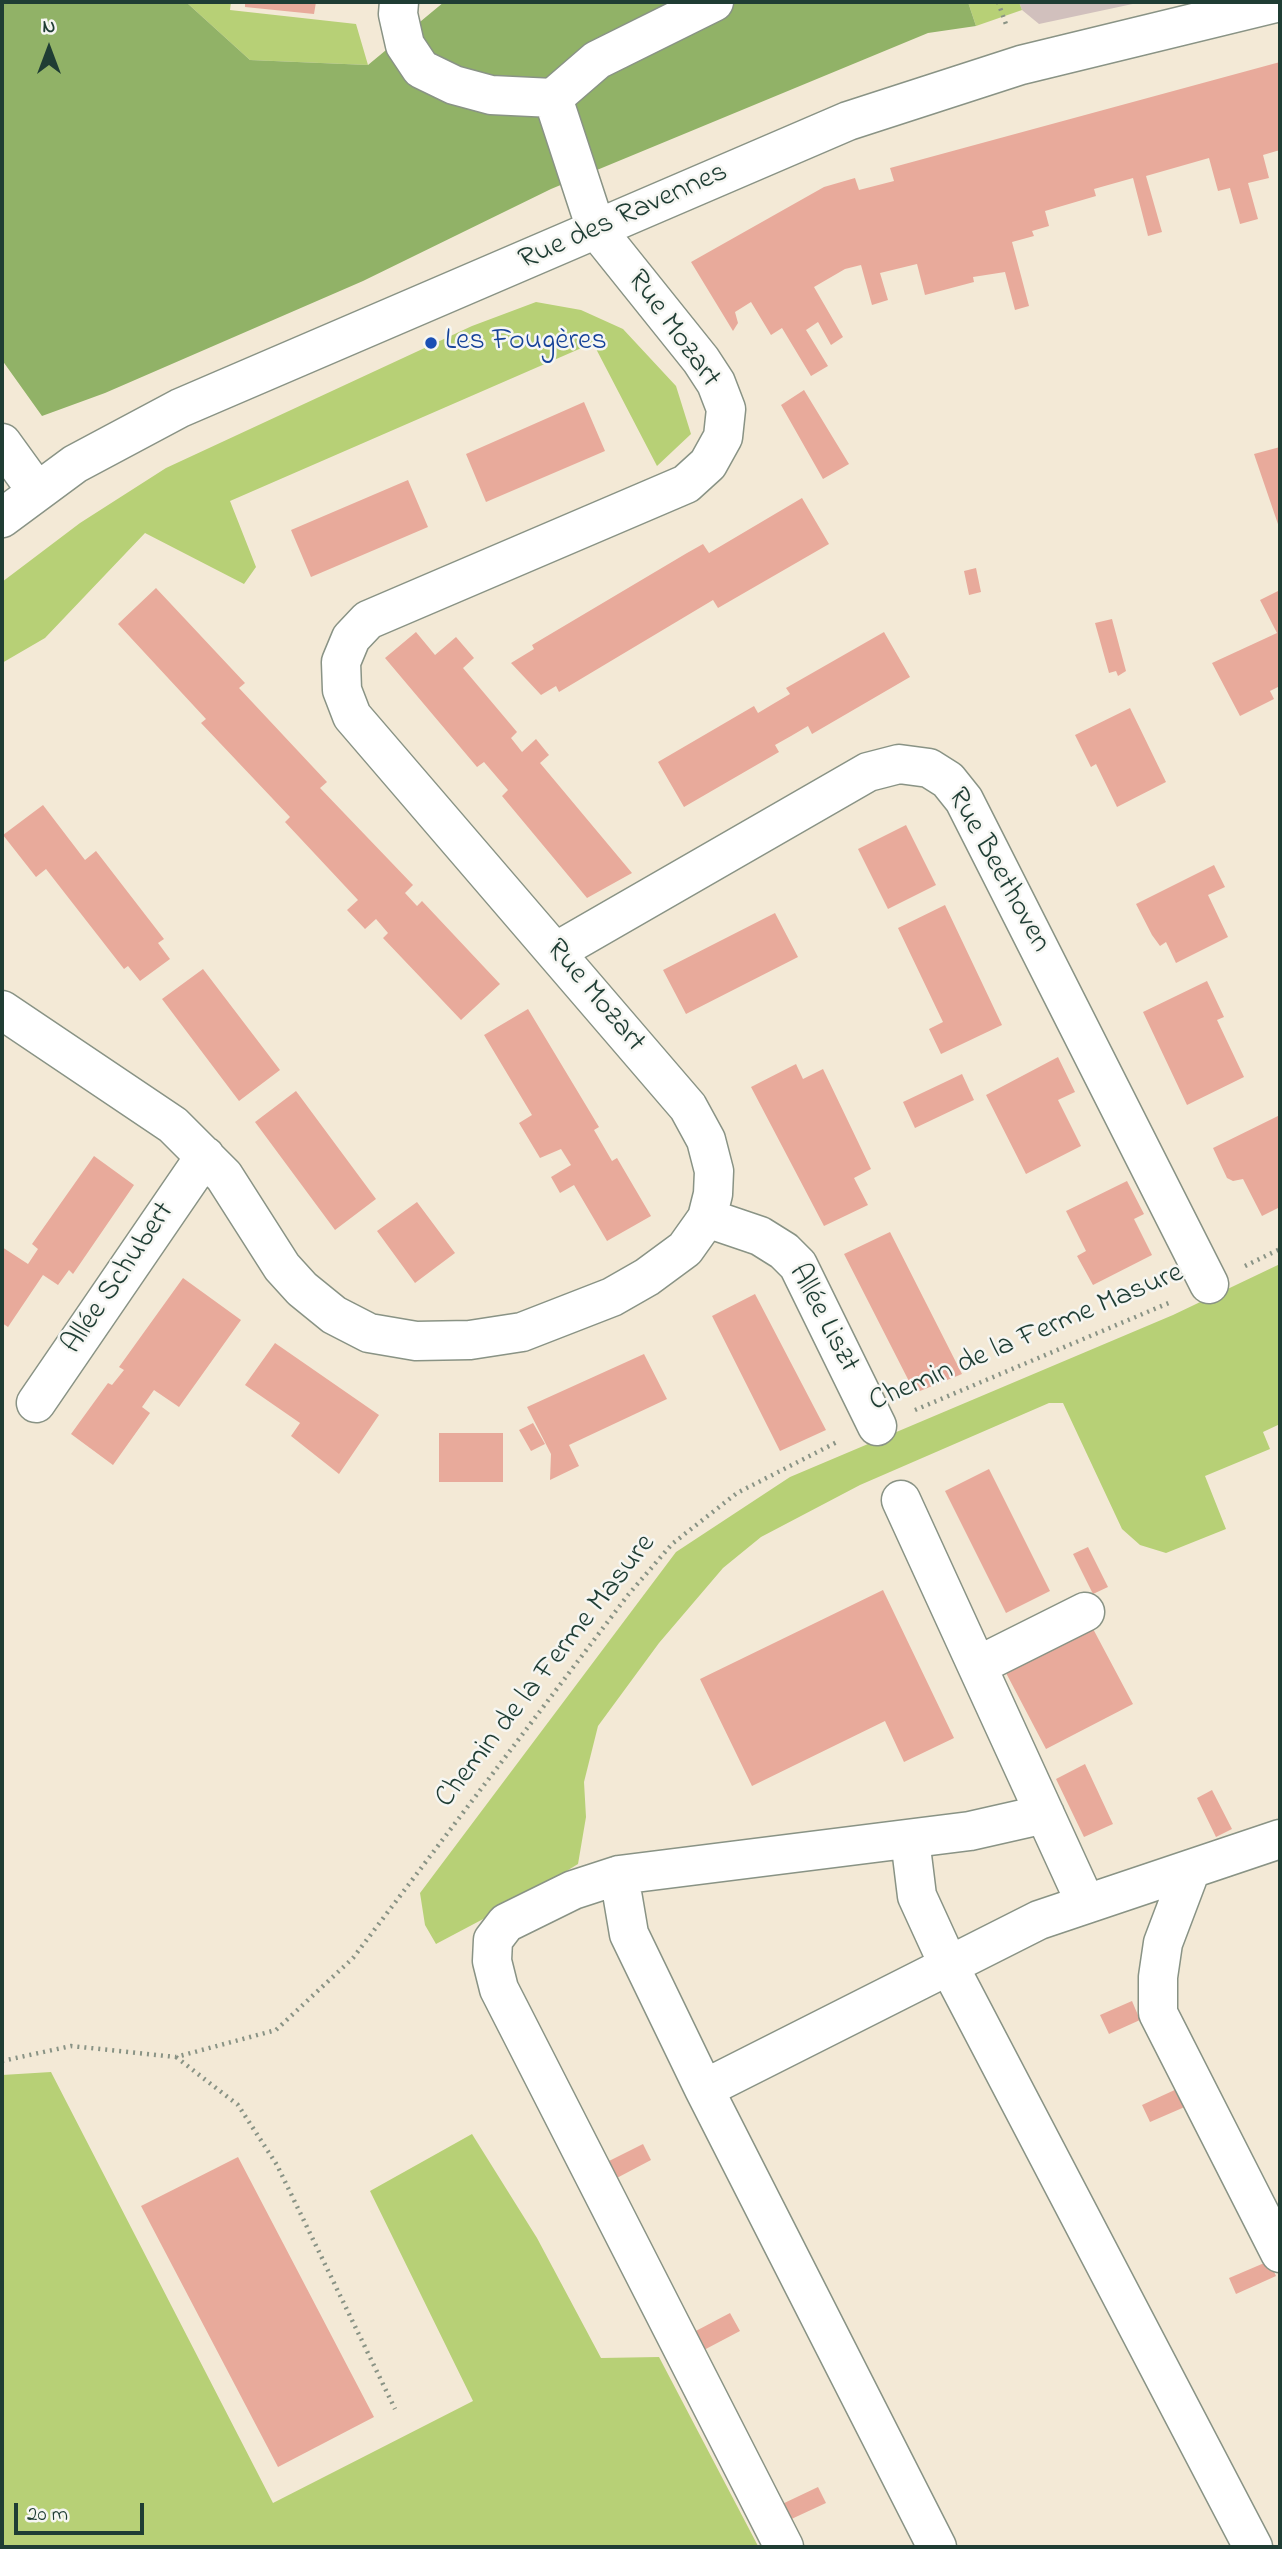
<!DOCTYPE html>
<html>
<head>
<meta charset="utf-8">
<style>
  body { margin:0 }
  #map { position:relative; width:1282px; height:2549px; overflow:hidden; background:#f3e9d6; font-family:"Indie Flower",sans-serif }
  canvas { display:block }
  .frame { position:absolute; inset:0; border:4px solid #1f3d34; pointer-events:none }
  .north { position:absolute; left:14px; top:14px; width:70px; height:70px; -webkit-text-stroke:5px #f6f6f2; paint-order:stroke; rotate:0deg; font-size:19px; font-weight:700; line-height:28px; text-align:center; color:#1f3d34 }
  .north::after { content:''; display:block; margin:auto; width:24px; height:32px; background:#1f3d34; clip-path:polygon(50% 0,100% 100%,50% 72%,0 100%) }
  .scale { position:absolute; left:14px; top:2503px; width:130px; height:32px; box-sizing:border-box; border:4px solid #1f3d34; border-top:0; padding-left:9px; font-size:21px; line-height:24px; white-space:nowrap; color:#1f3d34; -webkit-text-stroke:5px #f6f6f2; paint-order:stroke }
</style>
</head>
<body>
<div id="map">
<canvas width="1282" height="2549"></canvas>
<div class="frame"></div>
<div class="north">N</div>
<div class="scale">20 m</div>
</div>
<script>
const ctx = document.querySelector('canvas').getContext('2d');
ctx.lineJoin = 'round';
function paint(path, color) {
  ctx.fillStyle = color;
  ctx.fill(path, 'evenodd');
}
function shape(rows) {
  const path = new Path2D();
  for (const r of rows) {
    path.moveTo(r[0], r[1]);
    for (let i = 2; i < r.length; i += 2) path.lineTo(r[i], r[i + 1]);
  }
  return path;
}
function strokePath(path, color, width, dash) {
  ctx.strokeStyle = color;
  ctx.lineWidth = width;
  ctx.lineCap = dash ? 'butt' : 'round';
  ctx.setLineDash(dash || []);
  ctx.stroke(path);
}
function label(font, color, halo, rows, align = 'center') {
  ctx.font = font + ' "Indie Flower",sans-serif';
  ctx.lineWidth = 5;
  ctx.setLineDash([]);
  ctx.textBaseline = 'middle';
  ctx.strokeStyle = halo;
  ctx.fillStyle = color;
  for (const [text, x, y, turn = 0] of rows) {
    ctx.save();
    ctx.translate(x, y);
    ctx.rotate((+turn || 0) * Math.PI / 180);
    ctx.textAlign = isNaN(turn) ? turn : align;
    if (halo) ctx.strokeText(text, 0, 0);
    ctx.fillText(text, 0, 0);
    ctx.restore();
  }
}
paint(shape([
  [1019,2,1142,2,1039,24,1022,10]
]), '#d1c0bd');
paint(shape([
  [186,2,231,2,230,10,356,24,368,65,250,60],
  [968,2,1019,2,1022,10,976,26],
  [536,302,581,310,623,329,676,386,691,434,657,466,593,343,230,501,256,567,244,584,145,533,45,638,2,663,2,582,80,523,166,468,472,326],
  [1280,1264,1280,1424,1263,1432,1270,1449,1205,1476,1226,1529,1166,1553,1140,1545,1122,1529,1063,1403,1049,1403,860,1485,761,1537,723,1568,659,1643,598,1726,584,1782,586,1817,578,1864,521,1899,436,1944,425,1925,420,1893,676,1552,790,1477,1173,1315],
  [51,2072,273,2503,473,2401,370,2191,472,2134,537,2238,601,2358,659,2357,758,2546,2,2547,2,2075]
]), '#b7d076');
paint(shape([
  [2,2,186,2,250,60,368,65,444,2,968,2,976,26,928,33,551,189,363,281,105,393,42,416,2,360]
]), '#91b267');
paint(shape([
  [245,2,316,2,314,14,245,7],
  [1280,62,1280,150,1263,155,1269,178,1248,183,1258,219,1240,224,1230,188,1218,191,1209,158,1146,176,1162,232,1148,236,1133,178,1094,189,1096,196,1045,211,1049,226,1032,231,1034,236,1012,242,1029,306,1015,310,1005,272,973,277,974,282,925,295,917,264,880,273,888,300,872,305,861,265,845,269,814,287,843,337,831,345,818,322,806,330,828,366,811,376,782,328,771,335,751,302,735,312,738,323,733,331,691,262,824,187,855,178,859,190,894,181,890,168],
  [804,390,849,464,823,479,781,405],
  [584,402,605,451,486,502,466,454],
  [1280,447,1280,530,1254,454],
  [408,480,428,527,311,577,291,530],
  [802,498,829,544,718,608,713,600,559,692,556,686,541,695,511,663,534,649,532,645,687,553,703,544,709,553],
  [976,568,981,592,969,595,964,571],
  [156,588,245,683,239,688,327,782,320,788,413,885,405,893,417,906,422,901,500,984,461,1020,383,938,388,933,376,919,365,929,347,910,358,900,285,822,290,817,201,723,206,719,118,624],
  [1280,590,1280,686,1270,691,1274,699,1240,716,1212,663,1277,633,1260,600],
  [1112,619,1126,671,1118,676,1116,671,1109,673,1095,623],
  [416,632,435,655,456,637,474,658,463,668,517,732,511,738,522,752,536,739,549,755,540,763,632,873,587,898,502,796,508,790,484,762,477,767,385,658],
  [884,632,910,677,812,734,808,726,791,736,775,745,779,752,684,807,658,762,754,706,758,713,773,704,790,694,786,688],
  [1130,708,1166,782,1117,807,1096,764,1091,767,1075,735],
  [43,805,85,860,96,851,164,939,158,943,170,959,140,981,128,966,124,969,46,869,36,877,3,835],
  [906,825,936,885,888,909,858,849],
  [1214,865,1225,887,1208,895,1228,937,1176,963,1166,942,1160,946,1152,935,1136,904],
  [945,905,1002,1025,941,1054,929,1029,943,1022,898,928],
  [775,913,798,957,686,1014,663,970],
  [203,969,280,1070,239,1101,162,999],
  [1207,981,1224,1017,1217,1020,1244,1077,1187,1105,1143,1012],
  [528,1009,599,1127,594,1130,612,1161,617,1158,651,1216,607,1241,574,1185,560,1193,551,1177,571,1165,561,1149,540,1158,519,1123,532,1115,484,1035],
  [1058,1057,1075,1092,1058,1100,1081,1146,1026,1174,986,1095],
  [796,1064,803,1079,823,1069,871,1169,854,1178,868,1205,824,1226,751,1087],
  [962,1074,974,1100,915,1128,903,1102],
  [296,1091,376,1199,335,1230,255,1122],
  [1280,1115,1280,1207,1262,1216,1243,1179,1233,1181,1227,1178,1213,1148],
  [94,1156,134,1185,73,1274,69,1270,58,1285,43,1275,8,1327,2,1323,2,1247,28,1264,38,1249,32,1244],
  [1127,1181,1144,1214,1134,1219,1152,1255,1093,1285,1077,1256,1086,1251,1066,1211],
  [417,1202,455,1253,415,1283,377,1231],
  [890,1232,962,1374,915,1393,844,1254],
  [183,1278,241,1320,179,1407,154,1390,142,1407,150,1413,113,1465,71,1434,108,1383,112,1385,124,1370,119,1367],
  [755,1294,826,1430,780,1451,712,1316],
  [275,1343,379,1415,339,1474,291,1436,300,1423,245,1385],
  [644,1354,667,1399,569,1445,579,1466,550,1480,551,1454,527,1407],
  [533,1423,545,1444,531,1451,519,1430],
  [439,1433,503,1433,503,1482,439,1482],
  [989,1469,1050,1591,1006,1613,945,1491],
  [1088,1547,1108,1587,1093,1594,1073,1554],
  [883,1590,954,1738,904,1762,885,1721,752,1786,700,1679],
  [1091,1625,1133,1704,1046,1749,1005,1671],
  [1085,1764,1113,1824,1084,1837,1056,1779],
  [1212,1790,1232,1829,1216,1837,1197,1798],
  [1132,2001,1140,2020,1109,2034,1100,2015],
  [1179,2088,1187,2106,1150,2122,1142,2105],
  [643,2144,651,2160,613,2180,605,2163],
  [238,2157,374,2417,278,2467,141,2206],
  [1269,2261,1276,2276,1236,2294,1229,2278],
  [730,2313,740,2331,702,2351,692,2333],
  [818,2487,826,2503,785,2522,778,2506]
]), '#e8aa9b');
const minor = shape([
  [553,98,597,60,714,2],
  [2,443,36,490],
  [2,518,75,464,180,408,848,121,1021,65,1280,2],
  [557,951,868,772,899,764,929,768,948,780,964,800,1209,1284],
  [2,1010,173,1125,224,1176,282,1267,302,1289,334,1315,369,1333,416,1341,470,1340,522,1332,612,1297,647,1277,685,1249,707,1218,713,1194,714,1171,706,1140,688,1107,352,716,342,690,341,662,351,638,368,620,686,484,708,464,723,437,726,409,716,383,701,360,596,229,553,98,491,95,454,85,421,69,405,45,398,14,399,2],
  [707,1218,760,1236,784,1251,798,1265,877,1426],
  [36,1403,205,1156],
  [901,1500,1086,1904],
  [977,1666,1085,1612],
  [910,1839,917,1896,949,1966,1253,2547],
  [1191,1869,1163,1943,1158,1977,1158,2013,1280,2253],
  [619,1875,629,1934,704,2089,937,2547],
  [704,2089,1039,1920,1280,1839],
  [784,2547,499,1989,492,1961,493,1940,506,1923,573,1890,619,1875,970,1831,1045,1814]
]);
strokePath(minor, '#899385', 41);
strokePath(shape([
  [998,2,1007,27],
  [1245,1266,1280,1249],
  [915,1410,1171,1302],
  [176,2057,238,2105,277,2165,395,2409],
  [2,2061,71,2046,176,2057,276,2030,353,1958,628,1595,672,1544,737,1493,839,1441]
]), '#899385', 4.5, [2, 5]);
strokePath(minor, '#fff', 38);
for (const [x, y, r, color] of [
  [431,343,7,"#1a4fb4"]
]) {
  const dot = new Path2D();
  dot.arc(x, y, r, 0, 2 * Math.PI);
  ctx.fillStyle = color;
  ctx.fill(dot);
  strokePath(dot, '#f6f6f2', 2.5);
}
label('30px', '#1f3d34', '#f6f6f2', [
  ["Rue des Ravennes",624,218,-24],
  ["Rue Mozart",672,330,54],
  ["Rue Beethoven",997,871,61],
  ["Rue Mozart",594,997,50],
  ["Allée Schubert",120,1279,-56],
  ["Allée Liszt",822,1319,62],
  ["Chemin de la Ferme Masure",1027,1339,-23],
  ["Chemin de la Ferme Masure",547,1672,-52]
]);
label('30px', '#164399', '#f6f6f2', [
  ["Les Fougères",445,343]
], 'left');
</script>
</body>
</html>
